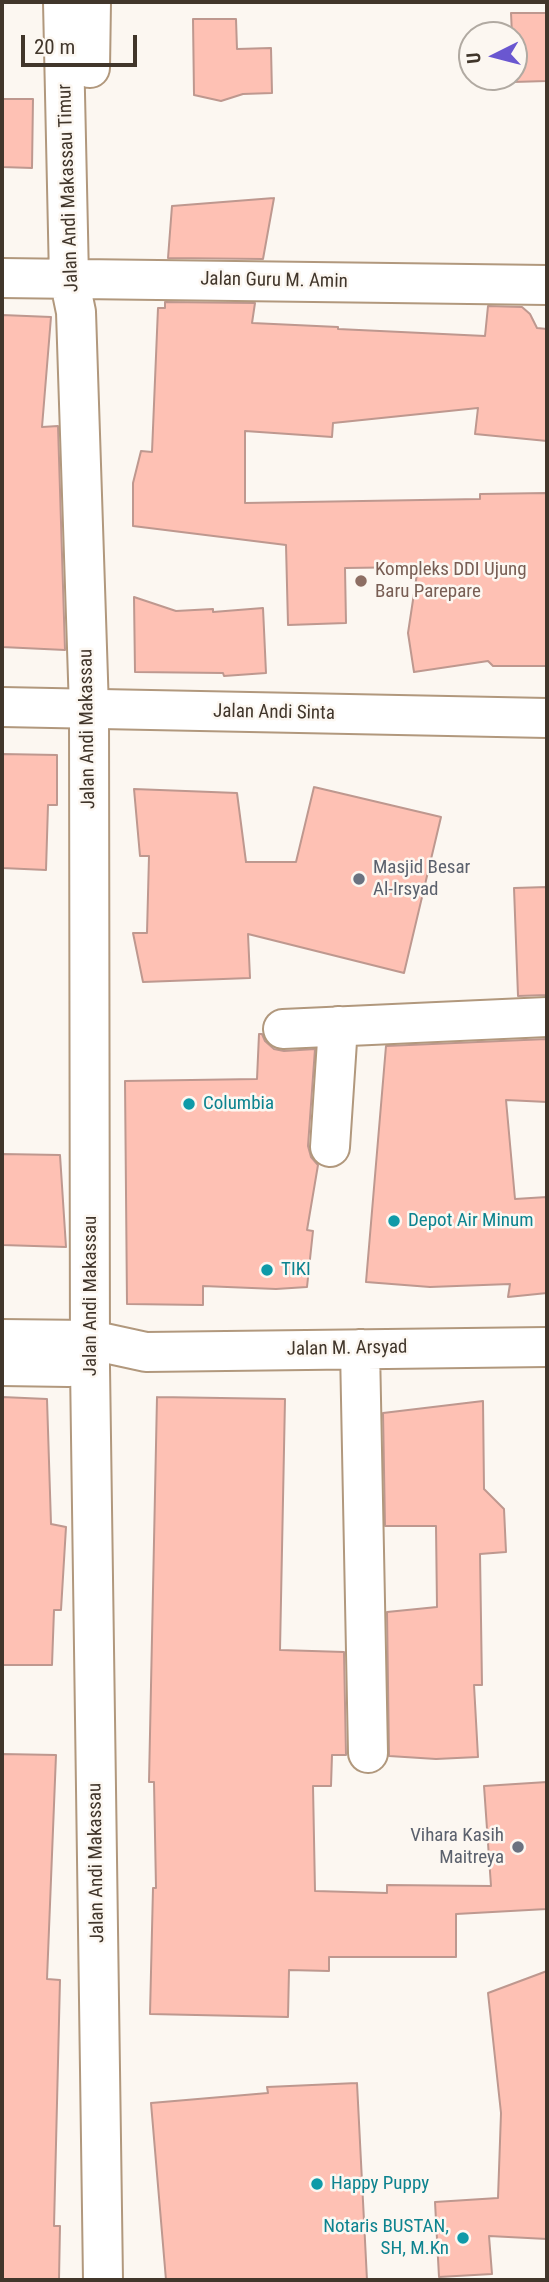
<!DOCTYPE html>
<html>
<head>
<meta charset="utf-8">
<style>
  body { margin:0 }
  #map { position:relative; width:549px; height:2282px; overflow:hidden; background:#fcf7f1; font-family:"Roboto Condensed",sans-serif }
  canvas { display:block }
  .frame { position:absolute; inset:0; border:4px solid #41362b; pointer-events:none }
  .north { position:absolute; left:458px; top:21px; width:70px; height:70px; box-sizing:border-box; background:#fcf7f1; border:2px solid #b1aaa2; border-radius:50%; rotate:264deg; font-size:19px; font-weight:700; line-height:28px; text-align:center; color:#41362b }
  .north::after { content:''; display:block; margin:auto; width:24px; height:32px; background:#6a57d0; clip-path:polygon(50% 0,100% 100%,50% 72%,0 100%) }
  .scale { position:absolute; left:21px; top:35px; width:116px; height:32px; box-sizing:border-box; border:4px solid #41362b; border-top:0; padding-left:9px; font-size:21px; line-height:24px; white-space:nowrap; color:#41362b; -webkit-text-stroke:5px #fcf7f1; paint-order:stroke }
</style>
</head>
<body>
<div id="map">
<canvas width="549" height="2282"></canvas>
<div class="frame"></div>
<div class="north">U</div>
<div class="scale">20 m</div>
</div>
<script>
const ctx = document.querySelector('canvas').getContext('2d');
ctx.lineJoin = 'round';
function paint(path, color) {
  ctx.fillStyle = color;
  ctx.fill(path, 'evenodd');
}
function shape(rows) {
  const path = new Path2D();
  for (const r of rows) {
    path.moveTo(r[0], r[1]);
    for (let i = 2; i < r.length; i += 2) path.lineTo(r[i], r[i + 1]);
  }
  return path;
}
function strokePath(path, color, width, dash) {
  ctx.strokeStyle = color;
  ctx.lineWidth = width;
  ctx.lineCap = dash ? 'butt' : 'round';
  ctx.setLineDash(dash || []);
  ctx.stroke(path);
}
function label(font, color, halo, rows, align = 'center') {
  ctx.font = font + ' "Roboto Condensed",sans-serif';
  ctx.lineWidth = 5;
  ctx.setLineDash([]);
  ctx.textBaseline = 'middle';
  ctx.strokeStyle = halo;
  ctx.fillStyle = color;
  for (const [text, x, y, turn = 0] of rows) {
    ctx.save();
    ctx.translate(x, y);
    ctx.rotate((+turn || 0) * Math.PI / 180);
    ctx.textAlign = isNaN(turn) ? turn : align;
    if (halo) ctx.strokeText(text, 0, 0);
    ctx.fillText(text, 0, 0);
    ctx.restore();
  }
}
const building = shape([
  [511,13,547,13,547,81,513,82,514,35,512,35,511,13],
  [193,19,236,19,237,49,271,48,272,93,243,94,221,101,194,95,193,19],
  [2,99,33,99,32,168,2,167,2,99],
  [274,198,263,259,168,258,172,206,274,198],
  [165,302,255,303,252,323,338,327,338,329,485,336,488,306,522,307,530,314,537,328,547,329,547,441,475,434,478,408,333,423,332,437,245,431,245,503,480,499,480,494,547,493,547,666,493,666,488,661,414,672,408,633,418,567,345,568,346,623,288,625,286,545,133,526,133,483,141,451,152,452,158,308,165,308,165,302],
  [2,315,51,317,42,427,58,426,65,650,2,647,2,315],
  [134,597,176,611,213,609,213,612,263,608,266,673,224,676,223,673,135,672,134,597],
  [2,754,57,755,57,805,48,805,46,870,2,868,2,754],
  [314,787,441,817,404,973,248,934,250,978,143,982,133,933,147,933,149,856,140,856,134,789,237,793,246,862,296,862,314,787],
  [547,887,547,995,518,996,514,888,547,887],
  [259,1034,262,1034,265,1041,274,1049,284,1051,315,1049,308,1146,311,1157,318,1165,307,1230,313,1231,307,1287,276,1289,203,1286,203,1305,127,1304,125,1081,257,1079,259,1034],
  [547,1039,547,1102,506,1100,515,1199,547,1197,547,1293,508,1297,510,1284,430,1287,366,1282,386,1046,547,1039],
  [2,1154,60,1155,66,1247,2,1245,2,1154],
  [2,1397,47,1399,51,1524,66,1527,61,1610,54,1610,52,1665,2,1665,2,1397],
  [157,1397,285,1399,280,1650,344,1652,346,1755,332,1755,331,1786,313,1786,315,1891,387,1893,387,1885,491,1886,484,1786,547,1782,547,1909,456,1914,456,1957,329,1957,329,1971,289,1970,288,2017,150,2014,153,1888,156,1888,154,1782,149,1782,157,1397],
  [483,1401,484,1489,504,1509,506,1552,480,1554,482,1685,474,1685,478,1757,436,1759,389,1756,387,1612,437,1607,436,1526,385,1526,383,1413,483,1401],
  [2,1754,56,1755,47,1979,60,1980,54,2226,60,2226,59,2280,2,2280,2,1754],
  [547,1971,547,2239,489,2236,492,2274,439,2277,435,2202,498,2198,501,2113,488,1993,547,1971],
  [357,2083,367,2280,166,2280,151,2103,268,2093,267,2087,357,2083]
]);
paint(building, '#fec1b4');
strokePath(building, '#be988f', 2);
const street = shape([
  [2,707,547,718],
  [283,1029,547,1017],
  [330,1147,338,1026],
  [2,1339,91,1340,146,1352,547,1347],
  [360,1349,368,1753],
  [2,1366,69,1367]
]);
const secondary = shape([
  [63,2,69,278,76,312,89,709,90,1367,103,2280],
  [90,68,91,2],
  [2,278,547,285]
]);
strokePath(street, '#b1987d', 42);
strokePath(secondary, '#b1987d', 42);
strokePath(street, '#fff', 38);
strokePath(secondary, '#fff', 38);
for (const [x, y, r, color] of [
  [361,581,7,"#8d6e63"],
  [359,879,7,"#6b7280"],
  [189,1104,7,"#0f9aa8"],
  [394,1221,7,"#0f9aa8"],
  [267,1270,7,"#0f9aa8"],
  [518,1847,7,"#6b7280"],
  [317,2184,7,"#0f9aa8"],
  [463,2238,7,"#0f9aa8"]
]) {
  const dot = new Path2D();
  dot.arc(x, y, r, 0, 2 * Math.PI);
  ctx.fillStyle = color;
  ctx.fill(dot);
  strokePath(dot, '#fcf7f1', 2.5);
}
label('19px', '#41362b', '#fcf7f1', [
  ["Jalan Andi Makassau Timur",69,188,-92],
  ["Jalan Guru M. Amin",274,281,1],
  ["Jalan Andi Sinta",274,713,1],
  ["Jalan Andi Makassau",88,729,-91],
  ["Jalan Andi Makassau",91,1296,-90],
  ["Jalan M. Arsyad",347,1349,-1],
  ["Jalan Andi Makassau",97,1863,-91]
]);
label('19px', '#785e54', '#fcf7f1', [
  ["Kompleks DDI Ujung",375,570],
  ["Baru Parepare",375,592]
], 'left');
label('19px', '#5b616d', '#fcf7f1', [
  ["Masjid Besar",373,868],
  ["Al-Irsyad",373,890],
  ["Vihara Kasih",504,1836,"right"],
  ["Maitreya",504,1858,"right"]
], 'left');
label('19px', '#0d838f', '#fcf7f1', [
  ["Columbia",203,1104],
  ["Depot Air Minum",408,1221],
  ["TIKI",281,1270],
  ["Happy Puppy",331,2184],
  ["Notaris BUSTAN,",449,2227,"right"],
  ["SH, M.Kn",449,2249,"right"]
], 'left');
</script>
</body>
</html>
